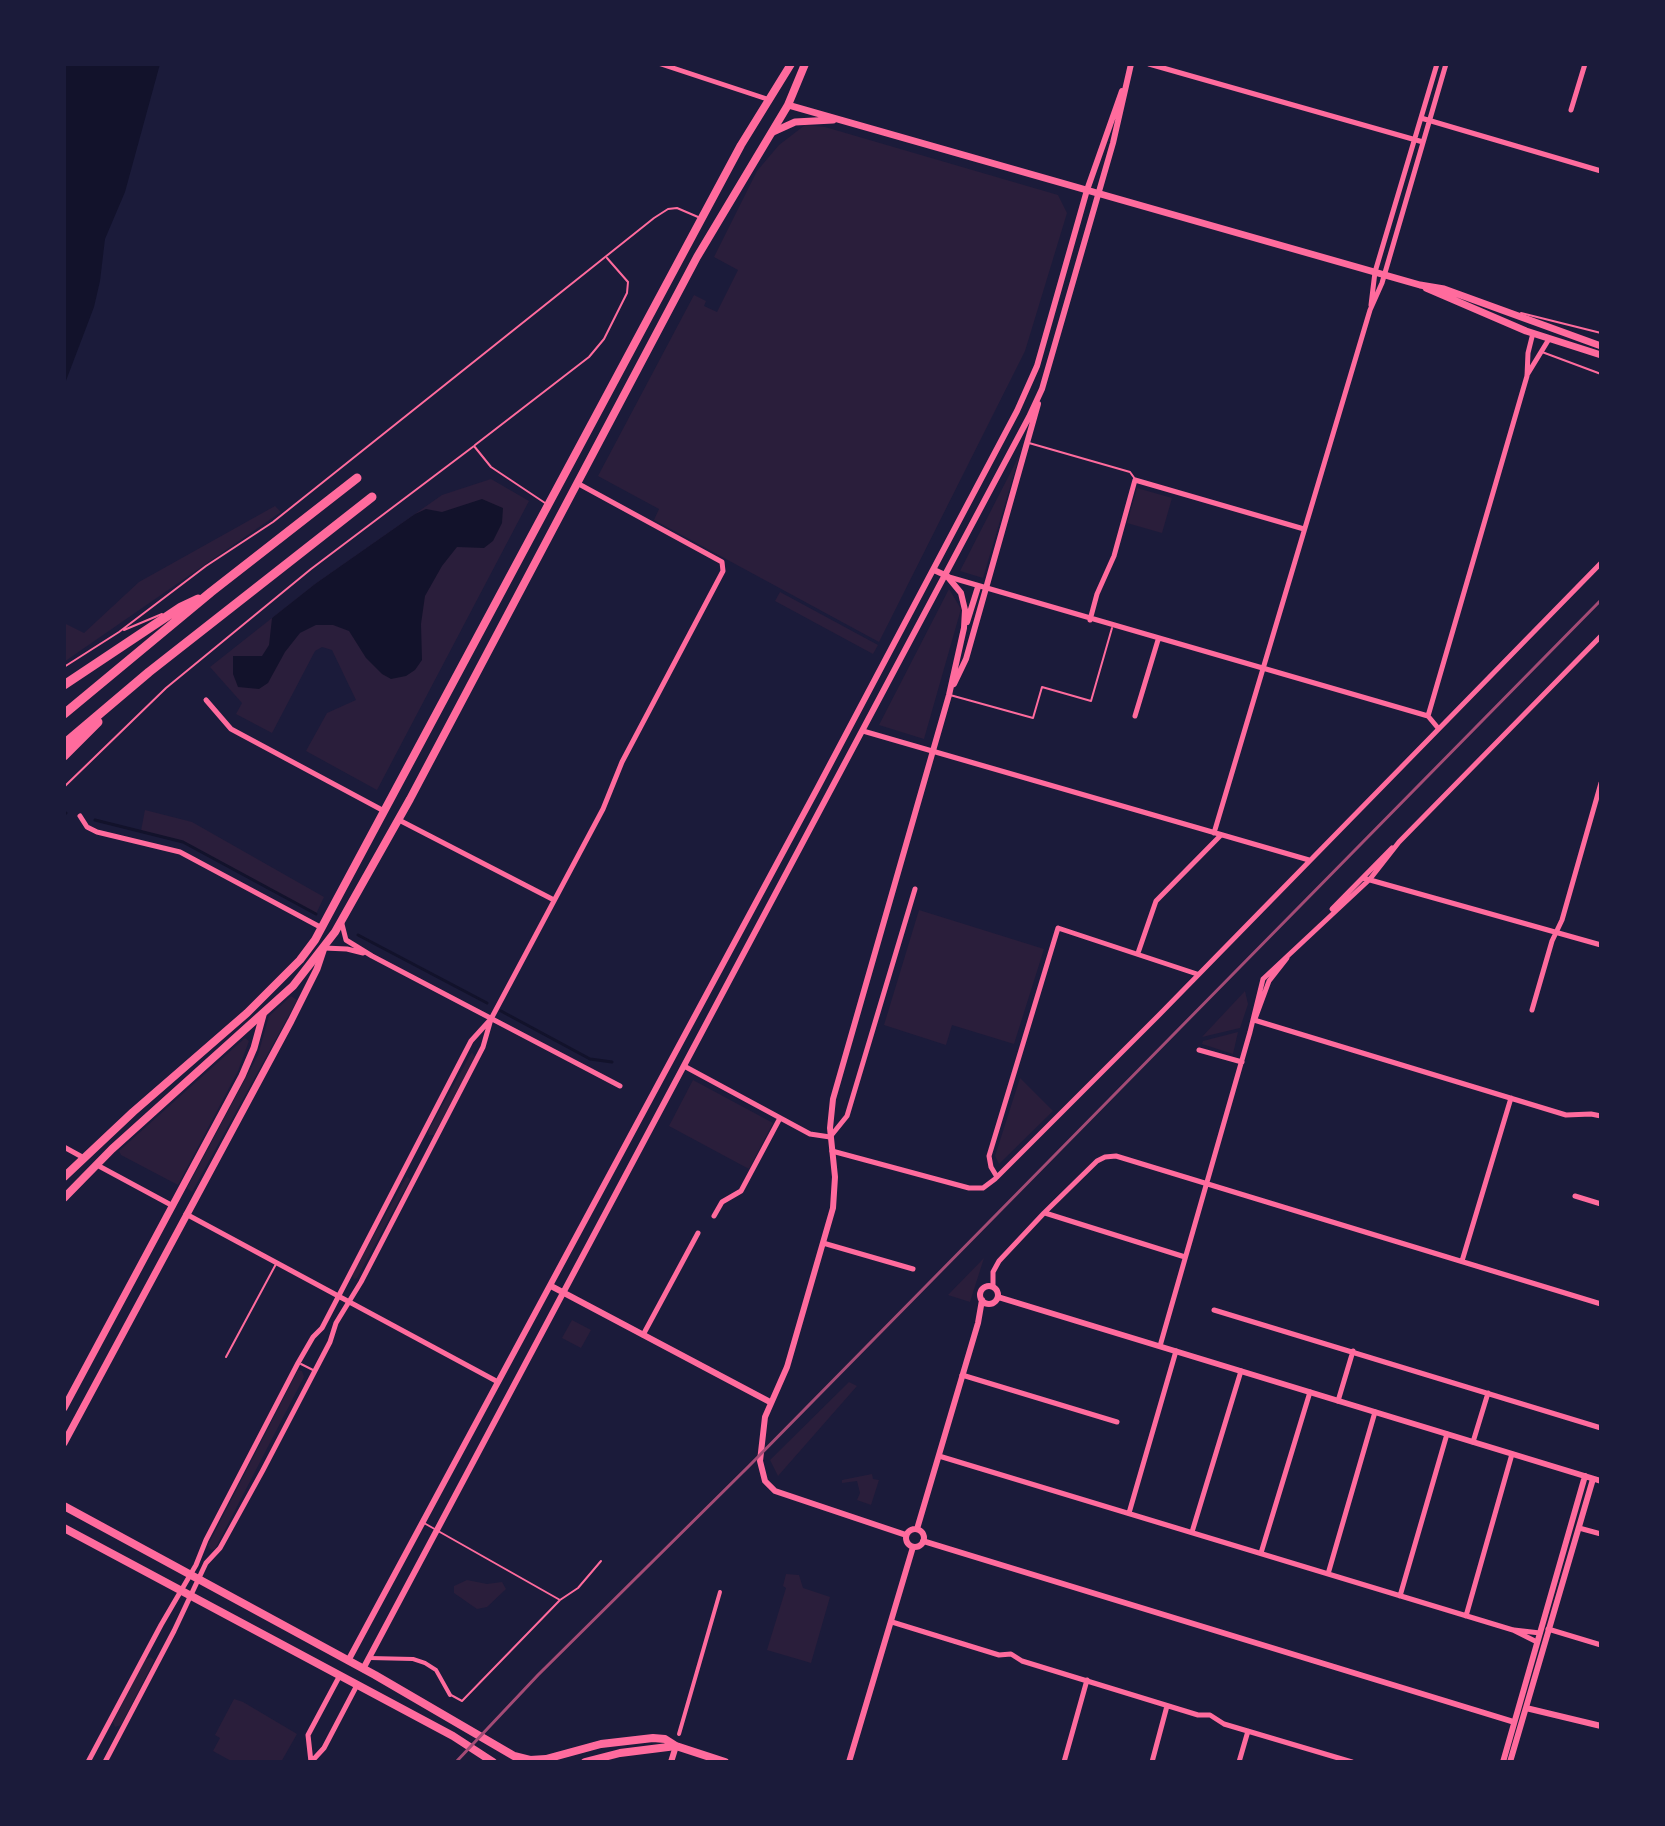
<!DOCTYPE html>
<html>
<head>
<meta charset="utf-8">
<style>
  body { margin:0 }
  #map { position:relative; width:1665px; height:1826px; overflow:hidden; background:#1b1b3a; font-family:"Noto Sans",sans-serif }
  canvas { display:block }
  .frame { position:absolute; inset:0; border:66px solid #1b1b3a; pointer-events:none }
</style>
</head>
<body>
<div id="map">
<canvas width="1665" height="1826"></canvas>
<div class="frame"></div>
</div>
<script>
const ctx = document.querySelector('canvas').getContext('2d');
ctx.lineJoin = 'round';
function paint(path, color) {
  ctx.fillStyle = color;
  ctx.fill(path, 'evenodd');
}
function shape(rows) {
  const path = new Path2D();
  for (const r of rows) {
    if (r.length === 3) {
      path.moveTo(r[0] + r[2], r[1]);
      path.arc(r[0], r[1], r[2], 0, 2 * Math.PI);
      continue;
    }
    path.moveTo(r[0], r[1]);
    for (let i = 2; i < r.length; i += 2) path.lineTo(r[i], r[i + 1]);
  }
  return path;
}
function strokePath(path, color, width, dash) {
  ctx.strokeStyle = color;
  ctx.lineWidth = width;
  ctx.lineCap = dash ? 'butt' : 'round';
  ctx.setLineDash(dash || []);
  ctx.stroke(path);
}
paint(shape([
  [805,125,825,127,1058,195,1067,213,1025,351,879,642,654,520,659,509,598,476,694,295,706,301,704,306,717,312,738,270,714,257,757,171,779,145],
  [1020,454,983,578,960,571],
  [491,479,529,501,377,790,306,751,327,713,356,700,332,650,322,647,315,651,272,733,236,714,242,703,210,667,315,584,442,495],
  [1137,488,1172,498,1162,533,1127,523],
  [275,506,281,512,64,662,64,623,84,633,139,582],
  [949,589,961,609,924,739,879,725],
  [780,592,878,645,873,654,775,601],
  [145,810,192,822,324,897,316,914,183,842,141,831],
  [919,910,1044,949,1014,1044,952,1025,946,1045,884,1025],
  [1245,991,1248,1004,1240,1028,1202,1037],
  [291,996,297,1000,288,1017,192,1192,187,1188,258,1055,269,1016],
  [1238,1032,1233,1054,1202,1044,1203,1041],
  [245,1038,249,1041,238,1071,178,1185,121,1155,119,1151],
  [472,1052,475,1057,434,1135,429,1135,428,1131],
  [1020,1078,1053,1111,999,1164,995,1156],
  [693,1080,773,1123,749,1169,669,1126],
  [407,1176,410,1180,357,1278,354,1279,352,1275],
  [984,1258,970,1302,948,1295],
  [572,1320,591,1330,581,1348,562,1338],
  [298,1370,302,1371,304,1377,215,1549,211,1550,208,1545],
  [849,1382,857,1386,778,1476,770,1460],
  [872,1474,873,1479,879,1480,871,1505,857,1500,860,1493,857,1481,842,1483,842,1480],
  [786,1574,799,1575,803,1588,830,1597,811,1663,767,1650,786,1588,783,1586],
  [467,1580,487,1584,502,1582,506,1589,487,1607,477,1609,454,1593,454,1586],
  [150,1657,154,1660,152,1665,121,1725,115,1727,113,1722,145,1660],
  [234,1699,243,1702,297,1734,281,1762,233,1762,213,1751,220,1738,215,1735]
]), '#2a1e3b');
paint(shape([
  [64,64,160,64,125,192,105,239,100,281,94,307,64,386],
  [482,499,503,508,502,523,493,541,484,548,457,547,442,566,425,596,421,624,422,660,415,670,406,676,391,679,382,674,366,658,349,631,333,625,316,625,300,633,285,652,268,683,259,689,238,687,233,674,233,656,262,656,269,645,272,618,315,584,415,514,426,509,442,512]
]), '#12122b');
strokePath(shape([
  [64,812,66,813],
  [95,820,183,842,316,914],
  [358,935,487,1003],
  [501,1011,590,1059,612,1062]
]), '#12122b', 3);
strokePath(shape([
  [1521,313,1601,333],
  [1542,352,1601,374],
  [1029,443,1130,472,1135,479],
  [475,445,589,357,604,339,627,293,628,282,607,258],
  [124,630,162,614],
  [64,667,119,632,206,566,273,522,654,218,668,209,677,208,698,217],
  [950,695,1033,718,1042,687,1091,701,1112,628],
  [64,787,166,688,311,569,474,446,491,467,545,503],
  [226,1357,276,1264],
  [301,1364,313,1370],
  [424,1523,560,1600],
  [451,1695,462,1701,560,1600,578,1588,601,1561]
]), '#ff6b9d', 2);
strokePath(shape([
  [370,1658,413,1659,425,1663,436,1670,450,1695],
  [679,1734,720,1592]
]), '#ff6b9d', 4);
strokePath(shape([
  [661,64,770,100],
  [1149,64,1423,142],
  [1571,110,1585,64],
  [1421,118,1601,171],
  [1371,305,1375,272,1437,64],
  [1527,375,1549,339],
  [949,577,1428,716,1438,728],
  [1090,620,1097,594,1114,556,1135,480,1304,529],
  [206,700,231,729,384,811],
  [1135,716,1158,640],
  [1428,716,1527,376,1528,353,1533,333],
  [863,731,1309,860],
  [80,816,87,827,97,832,180,852,322,928],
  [399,820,554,900],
  [1214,833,1370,310,1382,283,1446,64],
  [1363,878,1601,945],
  [1332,909,1392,848],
  [342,924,346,940,372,956,620,1086],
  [324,948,347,949,363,953],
  [1138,953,1156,901,1221,835],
  [1532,1010,1552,941,1562,920,1601,783],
  [1255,1019,1269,981,1287,958],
  [1254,1020,1566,1115,1591,1114,1601,1116],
  [1199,1050,1242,1062],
  [684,1066,810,1134,830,1137,847,1116,915,889],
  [64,1147,84,1158],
  [832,1151,969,1188,983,1188,995,1179,1160,1014,1601,563],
  [97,1165,173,1206],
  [997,1177,991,1167,989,1156,1058,928,1197,974],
  [1575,1196,1601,1204],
  [1045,1213,1185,1257],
  [186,1214,498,1382],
  [714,1216,722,1202,741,1191,780,1118],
  [823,1243,913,1269],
  [1462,1261,1511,1098],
  [993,1286,993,1272,999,1261,1044,1213,1097,1161,1105,1157,1116,1156,1601,1304],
  [1214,1310,1601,1428],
  [643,1335,698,1233],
  [1160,1346,1250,1032,1263,979,1370,879,1399,842,1601,636],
  [962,1375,1117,1422],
  [1338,1401,1353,1351],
  [1473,1442,1488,1393],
  [939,1456,1513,1630,1537,1642],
  [1129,1513,1176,1351],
  [1579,1528,1601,1534],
  [1192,1532,1241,1371],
  [1261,1553,1310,1392],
  [1328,1574,1375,1412],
  [1400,1596,1447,1434],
  [1466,1616,1512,1454],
  [892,1622,999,1655,1011,1654,1022,1661,1198,1715,1210,1715,1224,1724,1352,1762],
  [1548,1629,1601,1645],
  [1514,1630,1540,1633],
  [312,1761,324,1748,356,1687],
  [88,1762,161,1625,196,1565,206,1540,298,1363,313,1337,322,1328,471,1041,490,1020],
  [105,1762,174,1631,206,1563,220,1548,263,1470,330,1342,336,1323,361,1282,483,1047,491,1019,603,809,622,762,723,571,722,562,577,483],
  [311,1762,308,1735,339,1677],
  [1064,1762,1087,1680],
  [1152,1762,1167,1706],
  [1239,1762,1248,1731]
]), '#ff6b9d', 5);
strokePath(shape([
  [967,622,978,587],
  [954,684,966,659,1038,404],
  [989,1295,9],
  [551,1286,770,1402],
  [998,1297,1601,1481],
  [915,1538,9],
  [917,1529,978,1323,982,1300],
  [906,1535,775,1491,765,1481,760,1461,765,1417,787,1367,833,1208,835,1177,830,1128,833,1099,949,695,964,628,965,610,961,593,947,576,934,570],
  [923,1541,1514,1722],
  [348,1661,817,789,1017,411,1037,366,1087,190,1122,91],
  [363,1669,1029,417,1042,389,1113,143,1131,64],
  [1526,1708,1601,1726],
  [671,1762,676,1746],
  [849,1762,913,1547],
  [1503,1762,1585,1476],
  [1510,1762,1593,1479]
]), '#ff6b9d', 6);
strokePath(shape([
  [788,105,1420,285,1444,289,1601,346],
  [773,132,795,122,833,120],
  [1426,288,1526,331,1601,355],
  [64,1408,242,1076,254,1048,263,1015],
  [64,1443,291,1021,317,969,324,948]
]), '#ff6b9d', 7);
strokePath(shape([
  [64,1177,133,1112,247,1013,300,960,315,940,741,145,791,64],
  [64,1198,112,1149,293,986,335,932,410,799,697,257,788,105,805,64],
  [64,1506,375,1675,514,1756,530,1760,546,1759,601,1744,653,1738,665,1739,676,1746,725,1762],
  [64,1528,453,1736,493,1762],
  [585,1762,620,1753,676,1746]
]), '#ff6b9d', 8);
strokePath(shape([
  [64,685,181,607,198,599],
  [64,714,211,592,357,478],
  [64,744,149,672,372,497],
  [64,756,98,722]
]), '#ff6b9d', 9);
strokePath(shape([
  [456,1762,538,1675,749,1466,1601,600]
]), '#a44b75', 3);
</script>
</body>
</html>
